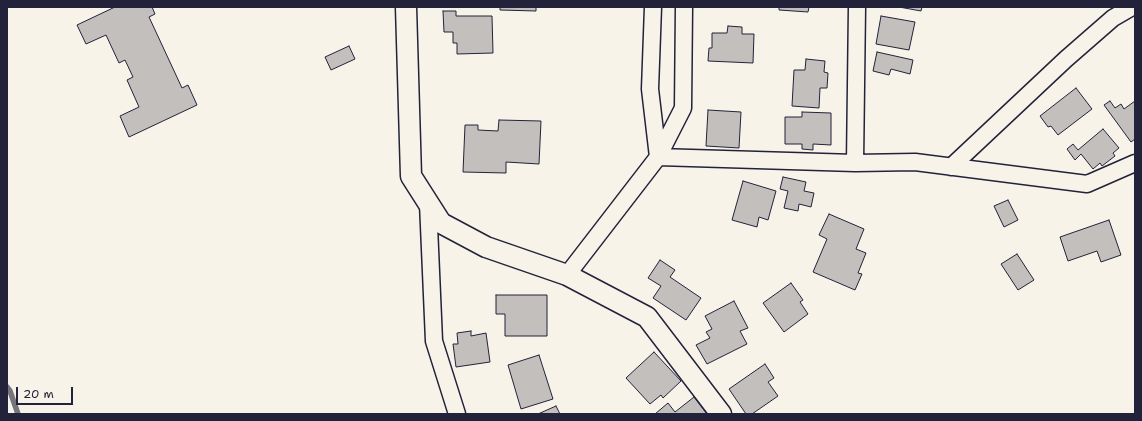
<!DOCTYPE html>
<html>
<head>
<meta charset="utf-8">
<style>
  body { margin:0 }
  #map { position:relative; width:1142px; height:421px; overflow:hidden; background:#f7f3e8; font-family:"Shantell Sans",sans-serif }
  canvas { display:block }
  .frame { position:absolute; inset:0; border:8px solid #22223b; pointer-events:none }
  .scale { position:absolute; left:16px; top:387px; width:57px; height:18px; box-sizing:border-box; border:2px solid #22223b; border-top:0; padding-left:5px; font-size:12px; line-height:14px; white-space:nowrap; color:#22223b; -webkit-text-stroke:3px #f7f3e8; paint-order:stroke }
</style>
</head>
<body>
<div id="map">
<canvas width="1142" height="421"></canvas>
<div class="frame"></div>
<div class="scale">20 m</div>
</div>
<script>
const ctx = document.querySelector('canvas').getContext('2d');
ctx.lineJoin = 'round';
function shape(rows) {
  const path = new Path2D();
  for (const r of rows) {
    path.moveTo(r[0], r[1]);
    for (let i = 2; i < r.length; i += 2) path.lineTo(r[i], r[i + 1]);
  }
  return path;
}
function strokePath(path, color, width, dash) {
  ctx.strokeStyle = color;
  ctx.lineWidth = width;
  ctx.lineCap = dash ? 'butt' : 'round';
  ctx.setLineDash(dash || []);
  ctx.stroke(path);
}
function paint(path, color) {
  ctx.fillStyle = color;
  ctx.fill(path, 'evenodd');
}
strokePath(shape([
  [7,387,10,391,18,414]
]), '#76747f', 5.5);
const building = shape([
  [115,7,152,7,155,14,149,17,182,88,188,85,197,105,129,137,120,116,139,107,127,80,133,77,125,60,119,63,106,35,86,44,77,25,115,7],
  [500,7,536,7,536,11,500,10,500,7],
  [779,7,809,7,808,12,779,10,779,7],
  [899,7,922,7,921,11,899,7],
  [443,11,456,11,456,16,492,16,493,53,457,54,457,43,453,43,453,32,444,32,443,11],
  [881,16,915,22,909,50,876,44,881,16],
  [728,26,742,27,742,34,754,34,753,63,708,61,709,48,712,48,712,33,727,33,728,26],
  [349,46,355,59,331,70,325,57,349,46],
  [877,52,913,60,910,74,891,69,889,75,873,71,877,52],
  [806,59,825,61,824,72,828,73,827,88,820,88,819,108,792,106,794,70,805,70,806,59],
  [1076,88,1092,109,1058,135,1051,126,1048,127,1040,116,1076,88],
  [1110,101,1115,108,1121,104,1124,109,1135,101,1135,139,1131,142,1104,105,1110,101],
  [708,110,741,112,739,148,706,146,708,110],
  [802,112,831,113,831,145,813,144,813,150,802,149,802,144,785,144,785,117,802,117,802,112],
  [499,120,541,121,539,164,506,162,506,173,463,172,465,125,478,125,478,130,498,131,499,120],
  [1103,129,1119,148,1113,153,1115,156,1102,166,1100,163,1093,169,1081,154,1075,160,1067,149,1073,144,1078,150,1103,129],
  [783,177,806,182,804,191,814,193,811,207,799,204,798,211,784,208,788,191,780,189,783,177],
  [743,181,776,191,768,220,759,217,757,227,732,220,743,181],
  [1008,200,1018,220,1004,227,994,206,1008,200],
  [829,214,864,229,856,249,866,253,858,273,862,274,855,290,813,272,827,239,819,235,829,214],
  [1109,220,1121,255,1101,262,1097,251,1068,261,1060,237,1109,220],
  [1017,254,1034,280,1018,290,1001,264,1017,254],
  [660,260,675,270,670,277,701,298,686,320,653,298,661,286,648,278,660,260],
  [791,283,803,300,800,302,808,314,784,332,763,303,791,283],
  [496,295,547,295,547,336,505,336,505,314,496,314,496,295],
  [734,301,748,328,740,331,747,344,707,364,696,345,710,338,706,332,712,329,705,316,734,301],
  [471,331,471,336,486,333,490,362,456,367,453,344,458,344,457,333,471,331],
  [654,352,681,381,663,398,661,395,650,404,626,378,654,352],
  [539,355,553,399,521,409,508,365,539,355],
  [765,364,774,378,768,382,778,396,752,414,746,414,729,389,765,364],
  [694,397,707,414,655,414,668,403,675,412,694,397],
  [556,406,560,414,538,414,556,406]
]);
paint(building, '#c2bfbd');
strokePath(building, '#22223b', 1);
const minor = shape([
  [653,7,650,89,658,157],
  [658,157,855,163,915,162,1087,184,1135,163],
  [855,163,857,7],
  [951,167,1066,59,1113,18,1132,7],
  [428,203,434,341,457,414],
  [567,275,658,157,683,108,684,7]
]);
const tertiary = shape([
  [406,7,411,176,441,223,486,247,567,275,647,317,721,414]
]);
strokePath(minor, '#22223b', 19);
strokePath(tertiary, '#22223b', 23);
strokePath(minor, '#f7f3e8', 16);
strokePath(tertiary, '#f7f3e8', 20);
</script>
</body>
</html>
